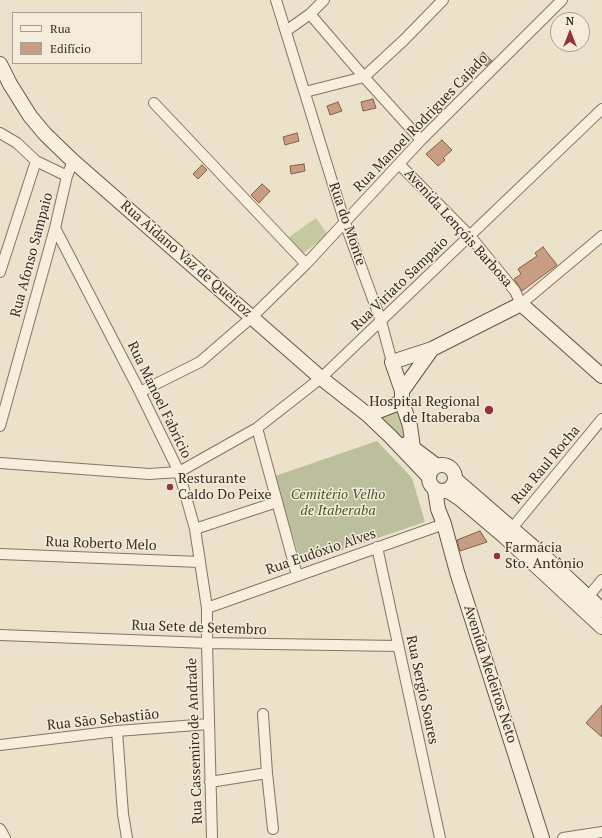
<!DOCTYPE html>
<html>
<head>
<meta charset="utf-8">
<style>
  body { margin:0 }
  #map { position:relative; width:602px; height:838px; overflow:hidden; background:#ece1ca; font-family:"PT Serif",serif }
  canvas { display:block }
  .legend { position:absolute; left:12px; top:12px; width:130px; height:52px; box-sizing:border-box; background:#f4ebda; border:1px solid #a99f90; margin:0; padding:5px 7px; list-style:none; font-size:12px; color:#392c22 }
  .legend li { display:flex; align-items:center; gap:8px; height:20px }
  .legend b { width:20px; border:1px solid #a99f90 }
  .north { position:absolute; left:550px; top:12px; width:40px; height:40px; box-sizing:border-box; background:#f4ebda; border:1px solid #a99f90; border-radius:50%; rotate:0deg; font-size:11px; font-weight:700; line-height:16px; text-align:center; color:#392c22 }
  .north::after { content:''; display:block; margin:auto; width:14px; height:18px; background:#923538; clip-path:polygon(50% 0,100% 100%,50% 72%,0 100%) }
</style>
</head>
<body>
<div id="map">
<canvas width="602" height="838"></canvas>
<ul class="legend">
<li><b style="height:5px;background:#f7eedd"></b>Rua</li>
<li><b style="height:11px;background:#c79d84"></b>Edifício</li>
</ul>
<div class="north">N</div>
</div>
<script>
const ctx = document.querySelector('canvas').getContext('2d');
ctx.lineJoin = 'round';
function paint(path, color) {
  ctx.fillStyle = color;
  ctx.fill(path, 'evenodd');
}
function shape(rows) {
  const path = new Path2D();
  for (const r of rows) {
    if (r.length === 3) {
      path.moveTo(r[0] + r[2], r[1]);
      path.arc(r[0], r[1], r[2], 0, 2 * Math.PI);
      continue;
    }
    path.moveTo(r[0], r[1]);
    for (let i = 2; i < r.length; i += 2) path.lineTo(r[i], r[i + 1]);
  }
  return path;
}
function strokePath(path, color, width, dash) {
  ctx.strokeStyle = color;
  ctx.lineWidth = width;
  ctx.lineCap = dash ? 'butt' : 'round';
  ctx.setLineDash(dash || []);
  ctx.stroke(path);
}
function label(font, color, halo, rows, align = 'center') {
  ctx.font = font + ' "PT Serif",serif';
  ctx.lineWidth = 3;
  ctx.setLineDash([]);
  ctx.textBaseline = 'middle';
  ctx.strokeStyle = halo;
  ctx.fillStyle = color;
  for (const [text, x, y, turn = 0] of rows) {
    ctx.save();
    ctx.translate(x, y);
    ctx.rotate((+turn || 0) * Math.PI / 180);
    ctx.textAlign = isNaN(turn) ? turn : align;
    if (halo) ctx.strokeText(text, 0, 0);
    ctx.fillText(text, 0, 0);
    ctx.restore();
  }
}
paint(shape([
  [316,218,328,235,302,254,289,237],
  [396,410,399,412,405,440,403,441,376,419]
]), '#c6c99f');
paint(shape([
  [377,441,412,478,425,522,301,564,275,476]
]), '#bcbf9d');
const building = shape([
  [483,52,492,61,486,66,478,58,483,52],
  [373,99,376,108,363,111,361,102,373,99],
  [338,102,342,111,330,115,327,106,338,102],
  [297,133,299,141,285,145,283,137,297,133],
  [442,140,452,150,443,158,445,160,438,166,426,154,442,140],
  [304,164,305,171,291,174,290,166,304,164],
  [202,165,207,170,198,179,193,174,202,165],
  [262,184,270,191,259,203,251,195,262,184],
  [543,247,557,265,522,291,514,279,521,274,518,269,537,256,535,253,543,247],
  [480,531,487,542,460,551,457,540,480,531],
  [602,705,602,737,586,723,602,705]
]);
paint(building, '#c79d84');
strokePath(building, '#855e48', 1);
const street = shape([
  [276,0,345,223,381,321,392,362],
  [310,14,364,77,421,140],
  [286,31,310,14,324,0],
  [305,92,364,77,404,40,443,0],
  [154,103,306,264],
  [0,133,17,143,36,161,67,176],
  [399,164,470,236,515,291,521,304,602,236],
  [55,228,140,392,179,472,195,529,207,608,207,643,212,838],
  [0,272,36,161],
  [140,392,200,362,252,317,306,264,421,140,562,0],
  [0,426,55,228,67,176,73,161],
  [257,428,297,575],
  [0,463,149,474,179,472,257,428,321,378,602,109],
  [195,529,277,502],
  [508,533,602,419],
  [377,547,440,838],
  [0,554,200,562],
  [588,597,602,580],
  [207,608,444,524],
  [0,635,207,643,398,646],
  [117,731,123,814,127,838],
  [0,745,117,731,209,724],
  [267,773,273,829],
  [210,782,267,773,263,714],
  [0,829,5,838],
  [563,838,602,832]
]);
const secondary = shape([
  [0,64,10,84,30,116,45,134,73,161,321,378,368,415,391,437,429,477],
  [402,391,432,349],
  [368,415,402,402],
  [406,444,413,448,437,466],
  [413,448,410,426,402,402,402,391,392,362,432,349,521,304,602,376],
  [442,478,13],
  [456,480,546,558,602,610],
  [435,490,438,509,444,524,457,572,542,838],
  [448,491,459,498,505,537,602,627]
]);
strokePath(street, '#877460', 12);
strokePath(secondary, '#695543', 16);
strokePath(street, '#f7eedd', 10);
strokePath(secondary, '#f7eedd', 14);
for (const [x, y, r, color] of [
  [489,410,5,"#923538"],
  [170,487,4,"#923538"],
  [497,556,4,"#923538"]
]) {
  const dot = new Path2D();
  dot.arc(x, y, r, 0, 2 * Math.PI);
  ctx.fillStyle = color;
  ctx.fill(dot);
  strokePath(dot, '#f4ebda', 1.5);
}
label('14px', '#392c22', '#f4ebda', [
  ["Rua Manoel Rodrigues Cajado",421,123,-46],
  ["Rua do Monte",347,224,71],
  ["Avenida Lençóis Barbosa",458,228,48],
  ["Rua Afonso Sampaio",32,255,-75],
  ["Rua Aidano Vaz de Queiroz",186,259,41],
  ["Rua Viriato Sampaio",400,284,-44],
  ["Rua Manoel Fabricio",159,400,64],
  ["Rua Raul Rocha",546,465,-50],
  ["Rua Roberto Melo",101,544,2],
  ["Rua Eudóxio Alves",321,552,-19],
  ["Rua Sete de Setembro",199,628,2],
  ["Avenida Medeiros Neto",490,674,72],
  ["Rua Sergio Soares",422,690,78],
  ["Rua São Sebastião",103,720,-6],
  ["Rua Cassemiro de Andrade",195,741,-92]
]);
label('14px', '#392c22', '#f4ebda', [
  ["Hospital Regional",480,402,"right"],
  ["de Itaberaba",480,418,"right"],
  ["Resturante",178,479],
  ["Caldo Do Peixe",178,495],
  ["Farmácia",505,548],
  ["Sto. Antônio",505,564]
], 'left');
label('italic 14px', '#4b542a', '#f4ebda', [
  ["Cemitério Velho",338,495],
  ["de Itaberaba",338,511]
]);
</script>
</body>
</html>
